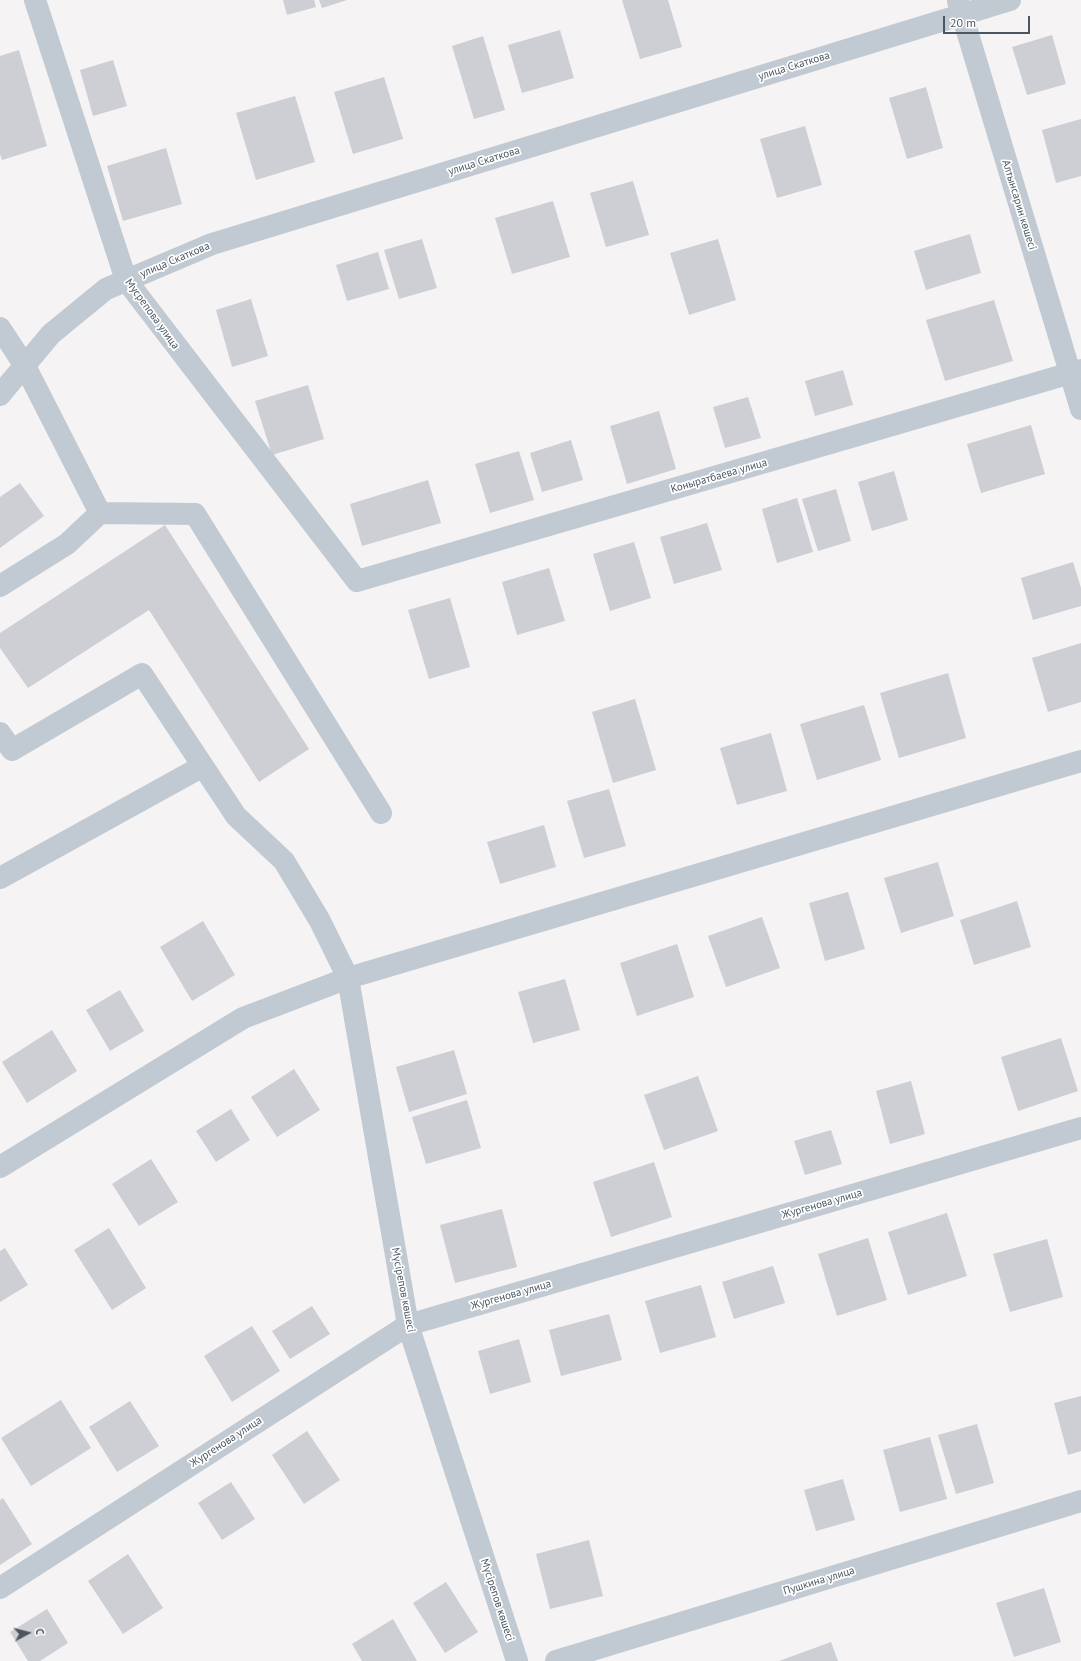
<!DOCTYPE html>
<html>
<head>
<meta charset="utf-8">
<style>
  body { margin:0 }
  #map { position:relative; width:1081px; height:1661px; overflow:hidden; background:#f5f3f3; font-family:"PT Sans",sans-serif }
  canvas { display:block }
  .north { position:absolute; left:8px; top:1613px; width:40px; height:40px; -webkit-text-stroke:3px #fff; paint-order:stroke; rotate:83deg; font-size:11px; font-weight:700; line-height:16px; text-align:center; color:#4a5661 }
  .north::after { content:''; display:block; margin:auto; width:14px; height:18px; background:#4a5661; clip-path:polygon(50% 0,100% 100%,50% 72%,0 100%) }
  .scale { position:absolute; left:943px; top:16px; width:87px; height:18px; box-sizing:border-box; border:2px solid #4a5661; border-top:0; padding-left:5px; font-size:12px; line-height:14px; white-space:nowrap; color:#4a5661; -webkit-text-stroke:3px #fff; paint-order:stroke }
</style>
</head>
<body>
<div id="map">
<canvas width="1081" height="1661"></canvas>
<div class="north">С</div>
<div class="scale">20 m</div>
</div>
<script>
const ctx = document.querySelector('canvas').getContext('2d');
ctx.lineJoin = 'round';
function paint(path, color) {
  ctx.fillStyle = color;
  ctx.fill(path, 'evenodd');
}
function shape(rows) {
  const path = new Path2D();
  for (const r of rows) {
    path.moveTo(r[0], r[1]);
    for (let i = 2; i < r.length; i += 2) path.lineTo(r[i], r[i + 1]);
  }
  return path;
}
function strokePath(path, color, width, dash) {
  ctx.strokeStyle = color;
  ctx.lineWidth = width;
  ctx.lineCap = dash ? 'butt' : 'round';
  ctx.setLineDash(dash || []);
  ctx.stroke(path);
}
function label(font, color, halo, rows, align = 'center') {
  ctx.font = font + ' "PT Sans",sans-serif';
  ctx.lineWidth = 3.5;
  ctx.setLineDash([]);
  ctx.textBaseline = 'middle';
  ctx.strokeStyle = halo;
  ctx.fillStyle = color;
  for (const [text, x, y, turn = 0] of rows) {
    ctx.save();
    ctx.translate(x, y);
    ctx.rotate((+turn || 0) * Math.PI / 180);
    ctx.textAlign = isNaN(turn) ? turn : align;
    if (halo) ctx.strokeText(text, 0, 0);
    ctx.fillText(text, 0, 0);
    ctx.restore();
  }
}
paint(shape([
  [283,0,314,0,316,7,287,15],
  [319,0,347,0,322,8],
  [622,0,668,0,682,47,640,59],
  [560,30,574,78,522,93,508,45],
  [1052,35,1066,84,1027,95,1012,47],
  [483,36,505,110,474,119,452,46],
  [19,50,47,146,2,160,0,154,0,56],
  [113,60,127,106,93,116,80,70],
  [384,77,403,139,353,154,334,92],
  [926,87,943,148,907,159,889,98],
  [295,96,315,162,256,180,236,113],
  [1081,119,1081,176,1056,183,1042,130],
  [805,126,822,185,777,198,760,139],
  [166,148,182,204,123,221,107,166],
  [633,181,649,235,606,247,590,193],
  [553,201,570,257,512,274,495,218],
  [970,234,981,273,926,290,914,251],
  [422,239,437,288,399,299,384,250],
  [718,239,736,300,689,315,670,253],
  [378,252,389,289,347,301,336,265],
  [251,299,268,356,232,367,216,310],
  [994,300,1013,361,945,381,926,320],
  [843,370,853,405,815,416,805,381],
  [308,385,324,439,272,455,255,401],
  [748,397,761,438,725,448,713,407],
  [659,411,676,469,627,484,610,426],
  [1031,425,1045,474,981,493,967,444],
  [571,440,583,480,542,492,530,453],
  [519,451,534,500,490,513,475,464],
  [894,471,908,520,872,531,858,482],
  [428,480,441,523,362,546,350,504],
  [20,483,44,516,0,548,0,497],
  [836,489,851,541,818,551,802,499],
  [797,498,813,552,777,563,762,509],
  [707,523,722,570,674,584,660,537],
  [165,525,309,749,259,782,149,610,28,688,0,648,0,633],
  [634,542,651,598,610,611,593,554],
  [1073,562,1081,588,1081,606,1033,620,1021,578],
  [549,568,565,621,517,635,502,582],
  [450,598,470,667,429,679,408,610],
  [1081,643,1081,702,1048,712,1032,658],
  [948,673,966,738,899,758,880,693],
  [635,699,656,770,613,783,592,712],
  [864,705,881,760,817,780,800,724],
  [771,733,787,791,737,805,720,748],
  [609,789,626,846,584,858,567,801],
  [544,825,556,867,500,884,487,842],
  [938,862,954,916,901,933,884,878],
  [848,892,865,949,825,961,809,903],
  [1017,901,1031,947,974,965,960,920],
  [762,917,780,968,726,987,708,936],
  [203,921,235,975,192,1001,160,947],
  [677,944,694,997,637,1016,620,963],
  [565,979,580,1030,533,1043,518,992],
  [120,990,144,1031,110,1051,86,1010],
  [52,1030,77,1071,27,1103,2,1062],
  [1061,1038,1078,1091,1018,1111,1001,1057],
  [454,1050,467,1094,409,1112,396,1067],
  [294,1069,320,1110,277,1137,251,1097],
  [698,1076,718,1131,664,1150,644,1095],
  [911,1081,925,1134,890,1144,876,1091],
  [467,1100,481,1148,426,1164,412,1117],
  [231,1109,250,1140,216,1162,196,1131],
  [831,1130,842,1164,805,1175,794,1141],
  [151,1159,178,1202,139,1226,112,1184],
  [654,1162,672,1217,611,1237,593,1182],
  [502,1209,517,1267,455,1283,440,1225],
  [947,1213,967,1276,908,1295,888,1232],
  [109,1228,146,1288,112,1310,74,1250],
  [868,1238,887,1300,837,1316,818,1254],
  [1047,1239,1063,1297,1010,1312,993,1254],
  [5,1248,28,1285,0,1302,0,1251],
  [773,1266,785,1303,734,1319,722,1282],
  [701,1285,716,1337,660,1353,645,1301],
  [312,1306,330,1334,290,1359,272,1331],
  [609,1314,622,1360,561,1376,549,1330],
  [252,1326,280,1371,232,1402,204,1356],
  [519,1339,531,1382,490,1394,478,1351],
  [1081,1396,1081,1451,1068,1455,1054,1403],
  [61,1400,91,1448,31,1486,1,1438],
  [130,1401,159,1446,117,1472,89,1427],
  [977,1424,994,1483,956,1494,938,1435],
  [307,1431,340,1480,304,1504,272,1455],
  [930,1437,947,1499,900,1512,883,1450],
  [843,1479,855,1520,816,1531,804,1490],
  [231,1482,255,1519,222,1540,198,1503],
  [3,1498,32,1544,0,1565,0,1500],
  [589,1540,603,1596,550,1609,536,1554],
  [128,1554,163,1608,123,1634,88,1581],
  [446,1582,478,1632,445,1653,413,1603],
  [1044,1588,1061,1642,1014,1657,996,1603],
  [47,1609,68,1643,40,1661,28,1661,10,1632],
  [393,1619,417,1661,362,1661,352,1644],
  [831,1642,838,1661,779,1661]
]), '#cdcfd5');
strokePath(shape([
  [35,0,126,280,357,581,1081,370],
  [958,1,1081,409],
  [0,328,25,366,100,513,195,514,381,813],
  [0,395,51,334,106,289,212,244,1010,0],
  [0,586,67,544,100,513],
  [0,733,12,750,142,674,236,816,284,861,320,921,348,978,408,1325,517,1661],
  [0,878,203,766],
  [0,1167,243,1018,348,978,1081,761],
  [0,1588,408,1325,1081,1128],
  [556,1661,1081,1501]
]), '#c1cad2', 22);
label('11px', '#4a5661', '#fff', [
  ["улица Скаткова",794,66,-17],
  ["улица Скаткова",484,161,-17],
  ["Алтынсарин көшесі",1019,205,73],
  ["улица Скаткова",175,260,-23],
  ["Мусрепова улица",152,314,54],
  ["Коныратбаева улица",719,476,-16],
  ["Жургенова улица",822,1204,-16],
  ["Мүсірепов көшесі",403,1290,79],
  ["Жургенова улица",511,1295,-16],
  ["Жургенова улица",226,1442,-33],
  ["Пушкина улица",819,1581,-17],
  ["Мүсірепов көшесі",497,1600,72]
]);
</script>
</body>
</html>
